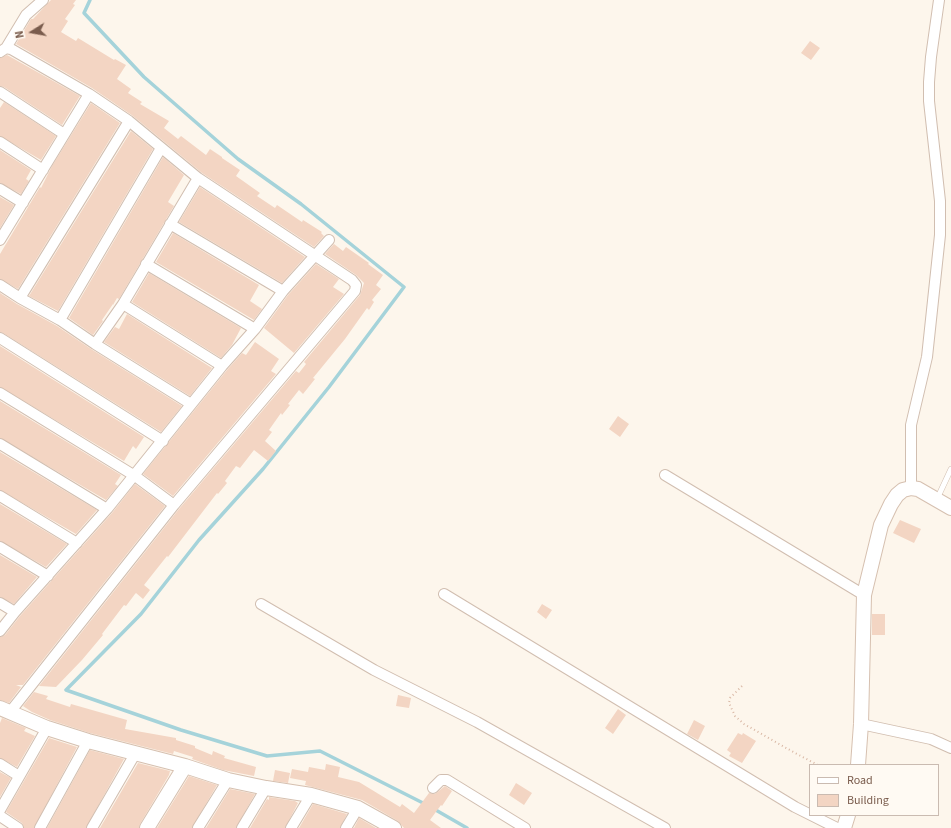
<!DOCTYPE html>
<html>
<head>
<meta charset="utf-8">
<style>
  body { margin:0 }
  #map { position:relative; width:951px; height:828px; overflow:hidden; background:#fdf6ec; font-family:"Source Sans 3",sans-serif }
  canvas { display:block }
  .legend { position:absolute; left:809px; top:764px; width:130px; height:52px; box-sizing:border-box; background:#fffaf3; border:1px solid #cabbb1; margin:0; padding:5px 7px; list-style:none; font-size:12px; color:#7a5c4d }
  .legend li { display:flex; align-items:center; gap:8px; height:20px }
  .legend b { width:20px; border:1px solid #cabbb1 }
  .north { position:absolute; left:12px; top:12px; width:40px; height:40px; -webkit-text-stroke:3px #fffaf3; paint-order:stroke; rotate:259deg; font-size:11px; font-weight:700; line-height:16px; text-align:center; color:#7a5c4d }
  .north::after { content:''; display:block; margin:auto; width:14px; height:18px; background:#7a5c4d; clip-path:polygon(50% 0,100% 100%,50% 72%,0 100%) }
</style>
</head>
<body>
<div id="map">
<canvas width="951" height="828"></canvas>
<ul class="legend">
<li><b style="height:5px;background:#fff"></b>Road</li>
<li><b style="height:11px;background:#f3d5c3"></b>Building</li>
</ul>
<div class="north">N</div>
</div>
<script>
const ctx = document.querySelector('canvas').getContext('2d');
ctx.lineJoin = 'round';
function shape(rows) {
  const path = new Path2D();
  for (const r of rows) {
    path.moveTo(r[0], r[1]);
    for (let i = 2; i < r.length; i += 2) path.lineTo(r[i], r[i + 1]);
  }
  return path;
}
function strokePath(path, color, width, dash) {
  ctx.strokeStyle = color;
  ctx.lineWidth = width;
  ctx.lineCap = dash ? 'butt' : 'round';
  ctx.setLineDash(dash || []);
  ctx.stroke(path);
}
function paint(path, color) {
  ctx.fillStyle = color;
  ctx.fill(path, 'evenodd');
}
strokePath(shape([
  [90,0,84,13,144,77,238,159,301,204,404,287,329,387,263,469,199,540,141,614,66,690,181,730,267,756,320,751,425,804],
  [434,809,467,828]
]), '#a5d3da', 3.5);
paint(shape([
  [51,0,76,0,73,4,75,5,65,19,68,21,61,32,76,41,78,38,114,60,115,59,126,65,117,79,131,89,128,93,142,102,140,104,169,121,164,128,178,139,181,136,206,155,210,149,222,157,222,158,240,170,236,176,260,193,257,196,275,208,277,205,302,222,303,220,322,232,321,233,324,236,314,247,202,173,133,116,92,88,16,44,31,19,33,19],
  [810,41,820,48,811,60,801,53],
  [7,55,80,96,62,125,4,87,0,86,0,58],
  [4,102,56,136,41,160,0,136,0,108],
  [91,103,120,123,18,289,0,279,0,254,40,187,41,188,52,166],
  [131,131,153,149,58,311,29,296],
  [0,150,31,170,26,179,29,181,21,194,0,183],
  [163,157,184,175,168,202,174,206,119,299,117,298,113,305,113,304,102,320,103,321,93,335,69,318],
  [200,187,305,257,282,283,179,222],
  [0,197,14,205,0,228],
  [173,233,259,285,250,301,262,309,254,320,156,262],
  [334,244,343,251,346,247,369,263,368,264,383,275,376,285,381,289,372,300,374,302,369,310,367,308,345,339,313,378,315,379,303,394,299,390,288,404,290,405,282,415,281,413,269,430,272,432,265,441,276,451,268,461,254,450,240,468,236,466,225,481,227,483,218,494,217,493,168,557,167,556,144,585,150,590,143,599,136,593,135,594,126,606,124,605,102,634,103,635,82,660,56,687,39,686,179,509,296,371,299,373,306,364,304,362,360,295,364,283,356,275,325,254],
  [316,264,339,279,333,287,344,294,294,353,264,328,288,295],
  [149,273,241,328,232,345,221,358,132,302],
  [0,293,17,304,57,326,91,349,182,406,161,432,3,333,0,332],
  [127,314,212,368,190,396,104,342,115,327,119,329],
  [255,342,279,359,271,371,276,374,173,496,143,474,227,370,242,353,246,355],
  [0,346,144,437,136,449,133,446,124,461,0,387],
  [0,401,121,475,115,484,118,486,106,500,0,438],
  [618,416,629,424,620,437,609,429],
  [0,452,97,510,76,534,0,490],
  [135,484,165,506,23,685,16,685,21,687,9,703,0,700,0,637,5,635,20,616,112,513],
  [0,504,67,544,46,567,0,541],
  [900,520,921,529,914,543,893,533],
  [0,555,37,577,14,604,0,597],
  [542,604,552,610,546,619,537,612],
  [872,614,885,614,885,635,872,635],
  [34,692,48,696,46,699,70,707,71,704,127,720,125,729,176,738,176,740,195,746,195,748,212,755,213,751,225,756,224,758,256,767,254,776,223,770,192,759,193,757,174,751,173,754,90,733,50,720,32,712,23,706],
  [398,695,411,698,409,708,396,706],
  [618,709,626,715,613,734,605,728],
  [2,718,26,728,24,731,35,736,17,767,0,758,0,723],
  [694,720,705,726,698,740,687,734],
  [738,733,742,735,743,733,756,741,742,763,729,756,731,753,727,750],
  [49,738,77,747,34,828,24,828,22,823,6,812],
  [90,750,124,759,86,828,47,828],
  [138,763,170,771,169,775,140,824,139,828,100,828],
  [326,764,340,767,338,777,359,782,400,807,402,804,414,813,429,793,435,794,445,786,452,791,442,806,441,805,430,820,441,828,404,828,398,821,362,800,305,785,306,781,290,778,292,769,308,772,309,767,325,770],
  [275,770,290,773,288,783,273,781],
  [0,772,11,778,0,797],
  [189,776,217,785,192,828,157,828],
  [516,783,532,793,524,805,509,795],
  [230,789,255,794,236,828,206,828],
  [269,797,295,801,298,803,285,828,250,828,267,799,269,800],
  [313,804,347,814,340,828,299,828],
  [359,818,376,828,354,828]
]), '#f3d5c3');
const lane = shape([
  [937,499,951,469]
]);
const street = shape([
  [6,48,26,15,43,0],
  [0,52,6,48,11,49,89,94,129,121,198,178,352,280,356,285,355,291,174,505,10,712],
  [0,92,64,134],
  [0,142,43,170],
  [0,189,23,203],
  [170,224,283,291],
  [0,240,89,94],
  [146,264,255,329],
  [0,285,20,298,60,320,95,344,191,404],
  [20,298,129,121],
  [123,304,222,366],
  [60,320,161,148],
  [0,338,163,441],
  [95,344,123,304,198,178],
  [0,393,135,476,174,505],
  [0,444,107,509],
  [665,475,864,595],
  [911,488,911,425,927,357,940,235,940,201,929,101,929,82,931,57,939,0],
  [0,496,77,543],
  [0,547,48,576],
  [444,594,795,807,837,828],
  [0,603,15,612],
  [261,604,374,670,477,722,665,828],
  [0,631,15,612,107,509,222,366,255,329,283,291,329,240],
  [861,724,931,739,951,748],
  [0,764,19,776],
  [433,788,441,780,447,780,525,828],
  [0,810,47,728],
  [0,816,18,828],
  [40,828,88,741],
  [92,828,135,754],
  [198,828,228,780],
  [242,828,266,788],
  [291,828,311,795],
  [346,828,358,808]
]);
const secondary = shape([
  [0,708,47,728,88,741,185,766,228,780,266,788,311,795,358,808,394,828],
  [858,765,861,724,864,595,881,525,891,504,897,495,903,490,911,488,918,489,951,508],
  [147,828,185,766],
  [844,828,848,815]
]);
strokePath(lane, '#d1beb0', 6);
strokePath(street, '#d1beb0', 12);
strokePath(secondary, '#d6c0b0', 16);
strokePath(shape([
  [742,686,730,698,729,703,735,716,744,724,795,753,818,765]
]), '#d9b8a5', 2, [1, 3]);
strokePath(lane, '#fff', 5);
strokePath(street, '#fff', 10);
strokePath(secondary, '#fff', 14);
</script>
</body>
</html>
